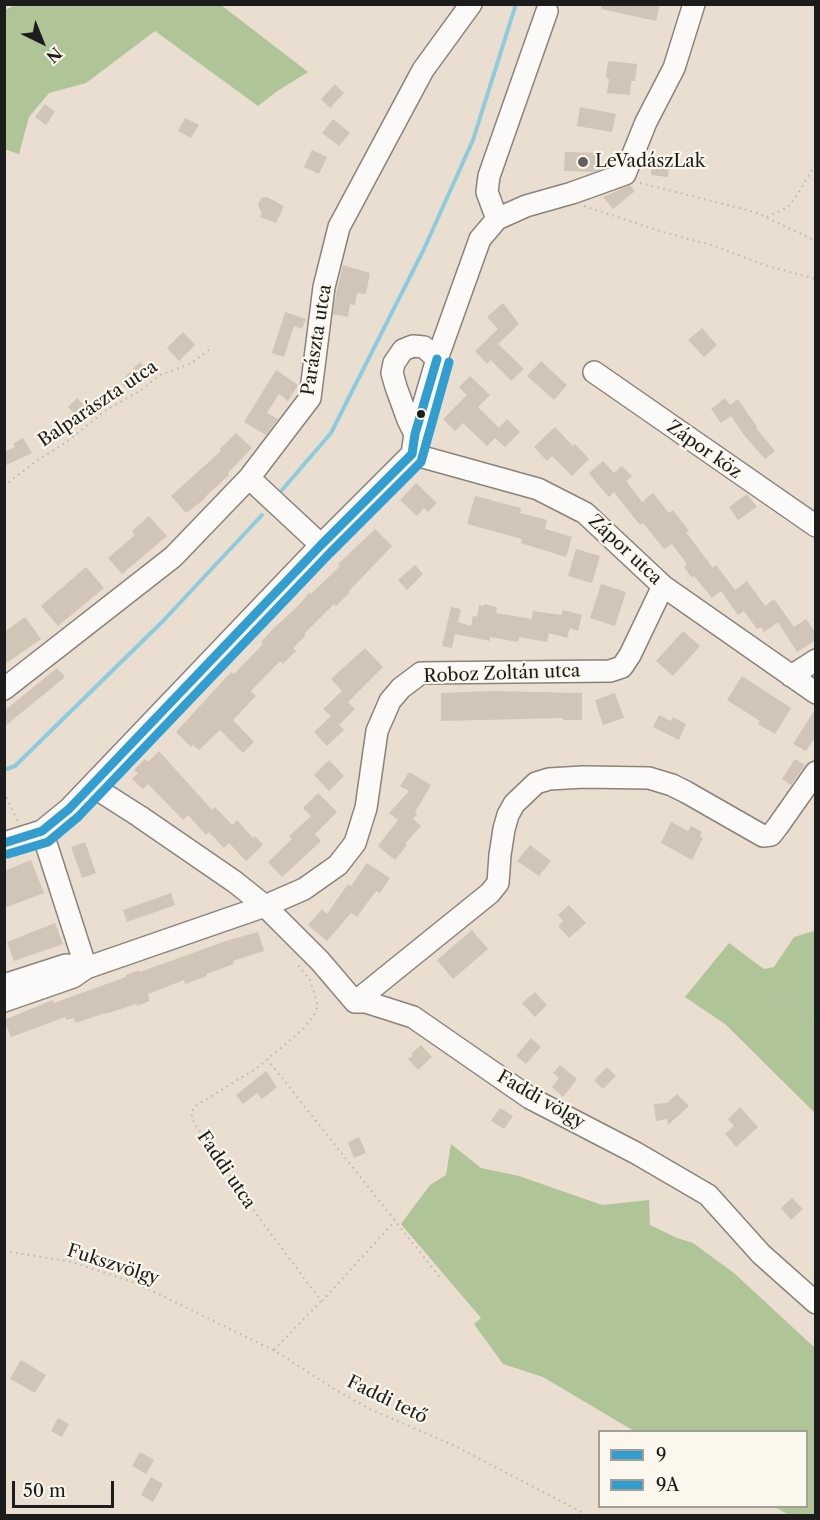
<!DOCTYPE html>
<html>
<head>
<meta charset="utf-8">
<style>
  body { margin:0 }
  #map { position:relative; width:820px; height:1520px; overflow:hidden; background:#e9decf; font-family:"Libre Caslon Text",serif }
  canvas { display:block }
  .frame { position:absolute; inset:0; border:6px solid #1c1c1c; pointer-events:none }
  .legend { position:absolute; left:598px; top:1430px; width:210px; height:78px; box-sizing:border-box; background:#fbf7ec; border:2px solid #a29f99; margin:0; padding:8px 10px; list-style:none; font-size:18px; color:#1c1c1c }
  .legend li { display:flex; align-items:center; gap:12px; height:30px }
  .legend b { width:30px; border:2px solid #a29f99 }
  .north { position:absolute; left:12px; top:12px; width:60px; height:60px; -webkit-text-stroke:4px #fbf7ec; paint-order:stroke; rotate:137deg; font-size:16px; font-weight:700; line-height:24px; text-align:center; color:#1c1c1c }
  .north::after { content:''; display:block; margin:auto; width:21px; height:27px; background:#1c1c1c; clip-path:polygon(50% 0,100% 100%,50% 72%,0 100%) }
  .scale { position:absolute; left:12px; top:1481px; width:102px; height:27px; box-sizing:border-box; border:3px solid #1c1c1c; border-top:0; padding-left:8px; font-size:18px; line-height:21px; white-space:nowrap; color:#1c1c1c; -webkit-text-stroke:4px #fbf7ec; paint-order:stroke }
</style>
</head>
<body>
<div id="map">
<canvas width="820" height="1520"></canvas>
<div class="frame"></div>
<ul class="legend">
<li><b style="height:8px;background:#329dcf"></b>9</li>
<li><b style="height:8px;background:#329dcf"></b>9A</li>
</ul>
<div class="north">N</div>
<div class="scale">50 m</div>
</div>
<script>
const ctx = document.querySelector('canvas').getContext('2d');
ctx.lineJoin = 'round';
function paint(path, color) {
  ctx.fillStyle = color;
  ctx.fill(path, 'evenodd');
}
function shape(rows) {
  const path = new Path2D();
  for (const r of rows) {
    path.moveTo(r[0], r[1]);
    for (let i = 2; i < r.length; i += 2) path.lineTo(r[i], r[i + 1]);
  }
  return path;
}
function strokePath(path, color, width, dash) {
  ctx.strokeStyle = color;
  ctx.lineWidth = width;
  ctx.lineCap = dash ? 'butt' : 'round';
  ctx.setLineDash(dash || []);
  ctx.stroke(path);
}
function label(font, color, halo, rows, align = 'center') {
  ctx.font = font + ' "Libre Caslon Text",serif';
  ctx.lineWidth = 4.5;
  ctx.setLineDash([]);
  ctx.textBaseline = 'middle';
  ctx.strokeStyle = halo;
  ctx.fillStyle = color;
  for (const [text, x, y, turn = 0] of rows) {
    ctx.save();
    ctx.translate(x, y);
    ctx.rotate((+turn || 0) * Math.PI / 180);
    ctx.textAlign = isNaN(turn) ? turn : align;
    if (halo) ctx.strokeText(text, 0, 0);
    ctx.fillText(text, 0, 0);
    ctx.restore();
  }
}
paint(shape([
  [15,5,221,5,308,72,276,92,258,106,155,31,86,83,49,93,29,117,19,154,4,149,5,10],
  [815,926,815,1113,725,1024,685,997,729,943,764,969,774,967,794,937,814,931],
  [451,1144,481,1168,519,1176,602,1205,649,1200,650,1225,677,1238,693,1243,734,1273,815,1348,815,1515,789,1515,775,1507,806,1506,806,1432,634,1431,543,1377,503,1364,474,1324,481,1318,401,1224,430,1185,446,1175]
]), '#afc598');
strokePath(shape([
  [282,490,331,433,424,249,473,140,516,4],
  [4,770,15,766,163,621,262,515]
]), '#8dccdd', 4);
paint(shape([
  [602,4,660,4,656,21,601,9],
  [608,61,637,64,635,81,631,81,630,95,607,93,609,79,606,78],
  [335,84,344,93,330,108,321,99],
  [45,104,55,112,46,125,35,117],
  [580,107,616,114,612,132,577,126],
  [185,118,199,125,191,138,178,131],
  [333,119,350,133,339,146,322,133],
  [312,150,327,157,319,174,304,167],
  [565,152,602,153,602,169,594,172,564,171],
  [652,161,669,162,668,177,651,175],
  [630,185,635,191,613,209,603,197],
  [267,197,284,206,276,223,260,217,262,213,258,205,261,198],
  [343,265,370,273,366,294,357,293,355,305,350,304,348,317,333,314,337,289],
  [503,303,519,324,498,344,524,369,511,381,491,360,487,364,475,351,498,329,487,317],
  [285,312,306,319,302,329,294,326,284,357,272,353],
  [702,328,717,345,704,357,688,340],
  [183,332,195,345,179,361,167,348],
  [541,361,567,385,554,400,527,376],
  [140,362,150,372,129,391,120,382],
  [276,370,298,385,288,401,279,394,267,413,278,419,266,435,244,422],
  [470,376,490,395,478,407,499,428,507,419,520,432,505,447,495,438,487,446,463,423,455,431,443,419,467,395,459,387],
  [77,398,87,409,78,417,68,407],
  [725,398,730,405,738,399,757,427,756,428,775,451,765,459,744,435,731,416,721,423,711,409],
  [555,427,573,446,575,444,589,459,572,476,552,456,547,461,534,447],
  [236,433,252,448,228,473,229,475,204,498,205,499,186,513,171,496,221,451,220,449],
  [23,438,32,453,4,466,4,452,15,447,13,444],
  [603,461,614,473,622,466,632,476,626,481,642,502,653,493,669,513,673,510,689,531,686,532,713,568,716,565,735,590,747,581,765,606,774,599,794,627,806,619,816,633,816,640,797,652,778,622,764,632,761,627,757,629,744,611,738,615,721,591,712,598,694,576,692,578,684,567,687,564,672,544,664,549,643,523,640,525,614,492,609,497,597,483,589,473],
  [416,483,437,503,428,512,424,508,417,516,400,500],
  [747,494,757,507,738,520,729,507],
  [475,496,521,508,520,513,547,520,545,529,572,537,566,557,521,543,522,539,467,524],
  [149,516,167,536,122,574,108,558,135,535,132,531],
  [375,529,392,546,349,591,350,592,336,606,334,604,304,634,306,635,293,648,296,651,283,664,280,661,251,691,256,696,233,720,254,742,243,753,220,730,199,750,193,745,191,747,176,732,231,672,234,674,263,644,261,642,273,629,298,606,310,592,311,594,340,566,338,564],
  [576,549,600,556,592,583,568,576],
  [415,565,423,574,407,590,398,580],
  [86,567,104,588,58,626,41,606],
  [601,584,626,592,615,626,590,618],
  [484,604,497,607,496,613,532,619,533,611,561,615,563,610,582,615,578,631,570,628,567,638,549,633,547,642,519,637,518,642,490,637,490,641,455,634,452,648,442,646,451,607,461,609,458,622,471,626,473,616,477,617,479,605,484,606],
  [25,617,41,639,4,665,4,632],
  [683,631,700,646,673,676,656,661],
  [365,648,383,667,348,702,355,709,339,725,344,730,327,746,314,732,331,716,323,709,342,691,331,679],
  [57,668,65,677,4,727,4,711],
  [742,676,791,708,775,734,758,724,760,721,727,700],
  [493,691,582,693,582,720,563,720,563,718,441,721,441,693],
  [615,693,624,718,603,725,595,700],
  [816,708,816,736,806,751,793,744],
  [659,715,671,721,673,717,686,724,679,740,653,727],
  [159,751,212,810,215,807,232,825,237,820,253,838,255,836,263,845,246,861,229,843,224,848,209,832,206,835,188,815,183,820,148,784,143,789,132,779,138,773,134,770,145,759,148,762],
  [795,759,805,765,791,785,782,779],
  [329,760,344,776,329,791,314,775],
  [409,772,431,785,415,812,417,814,413,819,421,826,405,844,407,845,395,860,378,846,398,820,389,813,409,791,400,786],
  [318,793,337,812,315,834,321,841,282,877,268,862,292,839,289,836,311,816,303,808],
  [671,822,688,831,691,826,702,832,700,836,703,838,692,860,661,843],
  [85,842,96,873,82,878,71,847],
  [530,845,551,861,539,876,517,861],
  [31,860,44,893,4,908,4,871],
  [367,863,390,878,380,893,376,891,357,917,351,913,327,941,308,925,322,909,327,914,348,884,351,886],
  [171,893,175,905,127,922,123,910],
  [569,905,586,923,569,938,558,926,563,921,558,915],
  [55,923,63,944,14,961,7,942],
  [472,930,488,949,453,979,437,960],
  [258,932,264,951,233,961,234,964,206,974,207,976,185,984,184,980,148,994,150,1001,137,1006,136,1004,105,1014,105,1013,76,1023,74,1018,66,1020,65,1017,11,1037,4,1020,53,1000,54,1003,126,977,126,975,139,970,140,972,226,941],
  [535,992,547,1005,535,1017,522,1003],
  [531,1038,541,1047,526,1064,516,1056],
  [421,1045,432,1057,418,1070,408,1059,413,1056,411,1054],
  [560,1065,577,1079,563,1097,552,1087,559,1078,553,1073],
  [607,1067,616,1076,603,1089,594,1080],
  [266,1071,277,1087,262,1099,257,1093,243,1104,236,1095],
  [677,1094,689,1106,668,1125,667,1119,656,1121,654,1104,667,1103],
  [740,1107,758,1127,736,1147,725,1134,734,1126,728,1119],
  [500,1108,513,1116,504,1129,491,1121],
  [359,1137,366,1153,354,1158,348,1142],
  [792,1198,803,1209,791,1220,781,1208],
  [21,1360,46,1375,35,1393,10,1379],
  [58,1418,69,1424,62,1437,51,1431],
  [140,1452,154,1460,146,1474,132,1466],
  [151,1477,163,1484,153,1502,141,1495]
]), '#d0c5b6');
const minor = shape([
  [497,219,487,192,489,176,547,11],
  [594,372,816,526],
  [415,434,408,420,396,387,392,373,394,363,403,350,413,346,424,347,437,359],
  [412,454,538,489,585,513,663,586,816,693],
  [249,478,321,545],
  [791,676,816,660],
  [4,689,173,557,249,478,310,398,324,287,339,227,423,70,471,4],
  [92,786,139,816,235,882,265,906,320,961,355,1002,366,1002,413,1017,530,1098,636,1153,708,1195,761,1254,816,1303],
  [42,831,86,968],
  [4,843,42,831,69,809,321,545,412,454,415,434,437,359,480,239,497,219,526,206,572,193,625,174,646,122,674,68,694,4],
  [4,985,66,965,74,966],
  [4,1001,73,977,86,968,265,906,304,889,338,865,355,843,366,808,377,731,390,701,401,688,421,673,610,671,622,667,630,655,663,586],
  [355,1002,490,893,498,883,500,855,504,829,508,815,514,804,536,783,549,779,583,777,649,778,672,785,686,792,763,836,771,835,778,826,816,772]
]);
strokePath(minor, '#89837b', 24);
strokePath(shape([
  [640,183,755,212,816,241],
  [584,206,663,232,715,246,764,265,816,279],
  [767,217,788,207,796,197,816,163],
  [4,486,35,462,68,441,105,411,141,390,160,375,190,364,210,349],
  [4,792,18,822],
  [773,989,816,1024],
  [267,1059,442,1280],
  [4,1251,72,1262,136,1283,277,1352,334,1389,372,1410,455,1446,589,1516],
  [322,1301,395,1221],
  [274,1350,321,1301,254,1211,194,1123,191,1112,197,1105,257,1068,303,1029,314,1015,318,1006,310,980,298,965]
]), '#b9b7b4', 2, [1.5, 4.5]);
strokePath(minor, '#fcfaf8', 21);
strokePath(shape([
  [4,843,42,831,69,809,321,545,412,454,415,434,437,359]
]), '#329dcf', 9);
strokePath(shape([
  [8,854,48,842,78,817,330,553,421,462,449,362]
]), '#329dcf', 9);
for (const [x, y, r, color] of [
  [583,162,6,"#64605b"],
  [421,414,5,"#1c1c1c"]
]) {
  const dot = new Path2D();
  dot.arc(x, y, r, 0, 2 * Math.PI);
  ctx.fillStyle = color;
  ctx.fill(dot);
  strokePath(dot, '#fbf7ec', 2);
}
label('18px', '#1c1c1c', '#fbf7ec', [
  ["LeVadászLak",595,162]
], 'left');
label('18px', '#1c1c1c', '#fbf7ec', [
  ["Parászta utca",317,340,-81],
  ["Balparászta utca",98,404,-34],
  ["Zápor köz",704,450,35],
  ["Zápor utca",625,550,43],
  ["Roboz Zoltán utca",502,674,-2],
  ["Faddi völgy",541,1100,30],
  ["Faddi utca",226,1170,56],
  ["Fukszvölgy",113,1265,18],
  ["Faddi tető",387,1400,26]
]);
</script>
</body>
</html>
